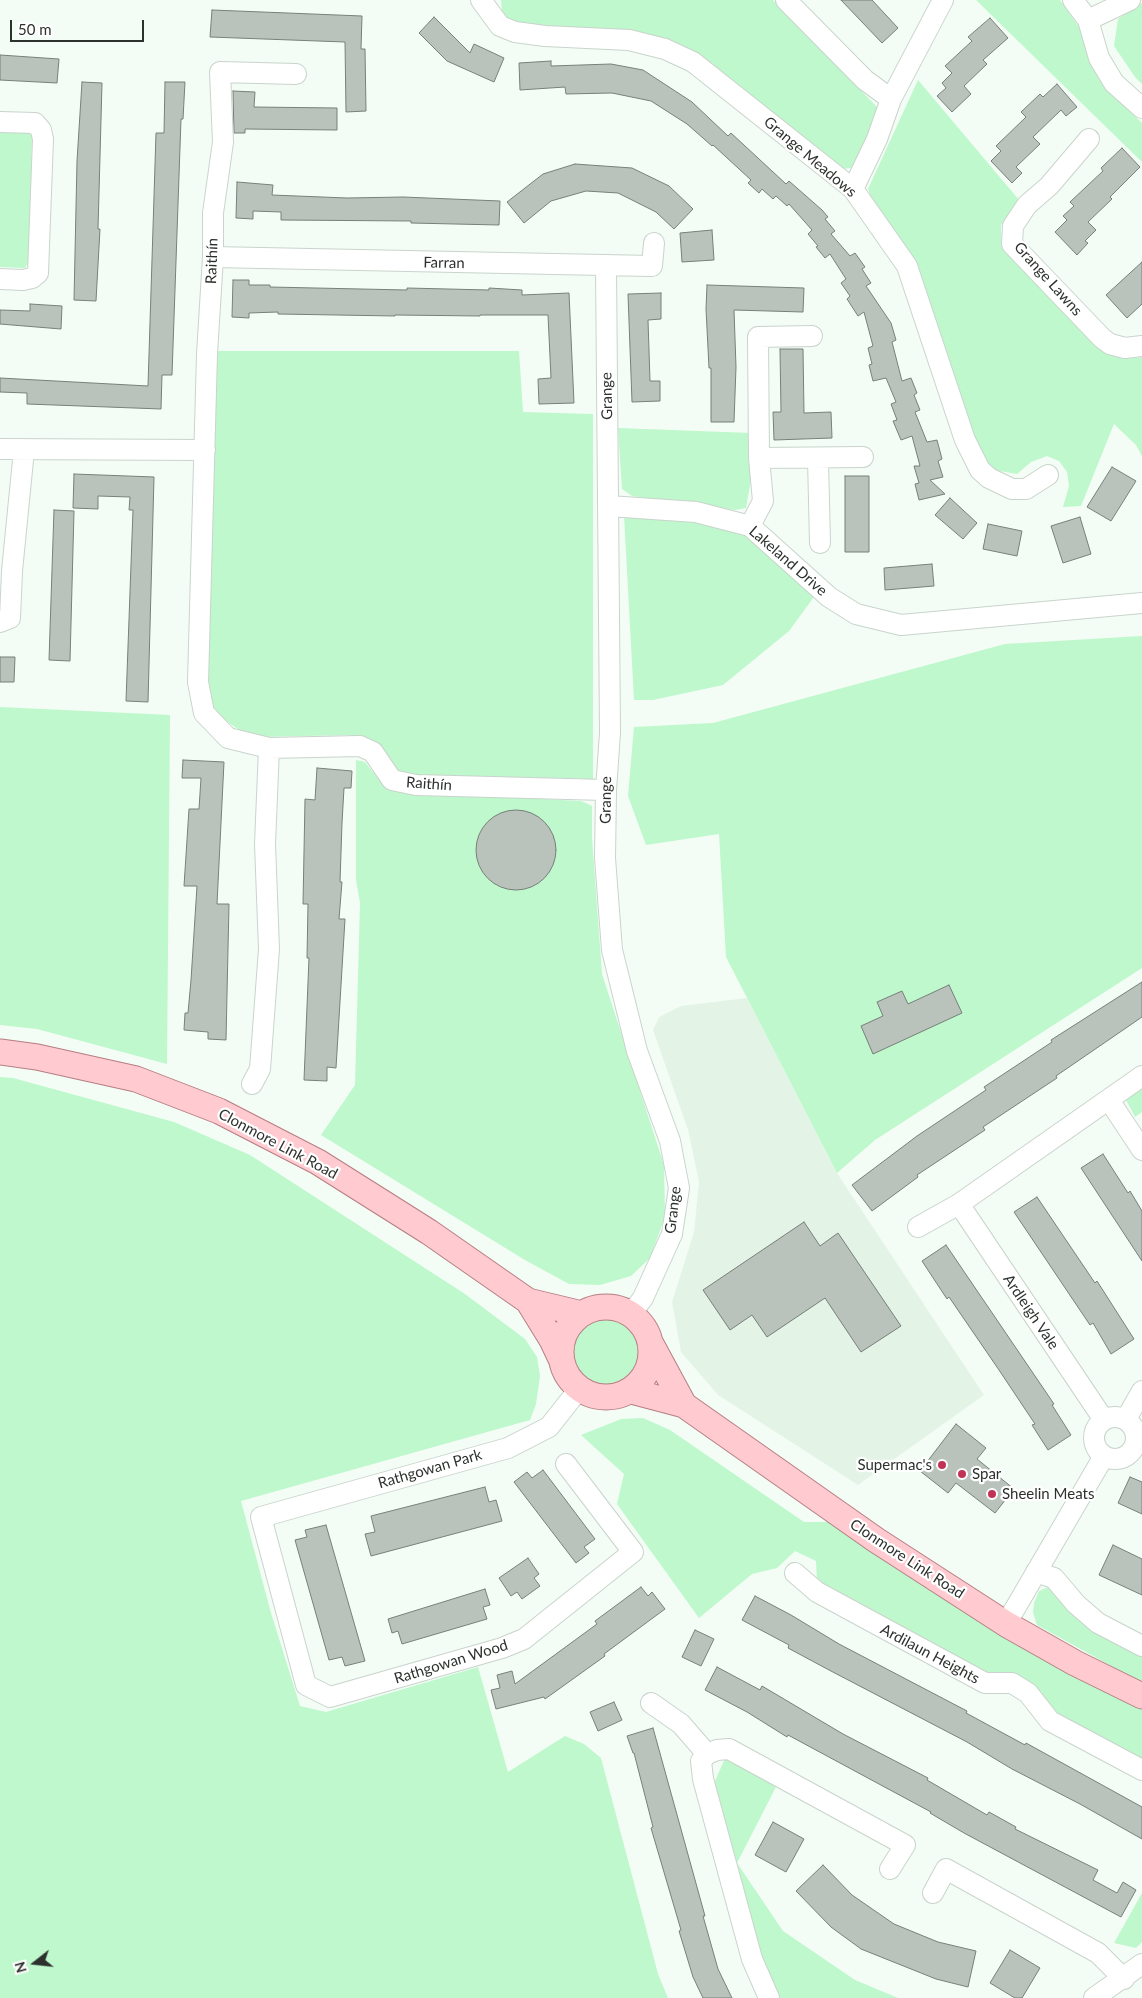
<!DOCTYPE html>
<html>
<head>
<meta charset="utf-8">
<style>
  body { margin:0 }
  #map { position:relative; width:1142px; height:1998px; overflow:hidden; background:#f3fdf5; font-family:Lato,sans-serif }
  canvas { display:block }
  .north { position:absolute; left:10px; top:1938px; width:50px; height:50px; -webkit-text-stroke:4px #fff; paint-order:stroke; rotate:254deg; font-size:14px; font-weight:700; line-height:20px; text-align:center; color:#2d312d }
  .north::after { content:''; display:block; margin:auto; width:18px; height:22px; background:#2d312d; clip-path:polygon(50% 0,100% 100%,50% 72%,0 100%) }
  .scale { position:absolute; left:10px; top:20px; width:134px; height:22px; box-sizing:border-box; border:2px solid #2d312d; border-top:0; padding-left:6px; font-size:15px; line-height:18px; white-space:nowrap; color:#2d312d; -webkit-text-stroke:4px #fff; paint-order:stroke }
</style>
</head>
<body>
<div id="map">
<canvas width="1142" height="1998"></canvas>
<div class="north">N</div>
<div class="scale">50 m</div>
</div>
<script>
const ctx = document.querySelector('canvas').getContext('2d');
ctx.lineJoin = 'round';
function paint(path, color) {
  ctx.fillStyle = color;
  ctx.fill(path, 'evenodd');
}
function shape(rows) {
  const path = new Path2D();
  for (const r of rows) {
    if (r.length === 3) {
      path.moveTo(r[0] + r[2], r[1]);
      path.arc(r[0], r[1], r[2], 0, 2 * Math.PI);
      continue;
    }
    path.moveTo(r[0], r[1]);
    for (let i = 2; i < r.length; i += 2) path.lineTo(r[i], r[i + 1]);
  }
  return path;
}
function strokePath(path, color, width, dash) {
  ctx.strokeStyle = color;
  ctx.lineWidth = width;
  ctx.lineCap = dash ? 'butt' : 'round';
  ctx.setLineDash(dash || []);
  ctx.stroke(path);
}
function label(font, color, halo, rows, align = 'center') {
  ctx.font = font + ' Lato,sans-serif';
  ctx.lineWidth = 4.5;
  ctx.setLineDash([]);
  ctx.textBaseline = 'middle';
  ctx.strokeStyle = halo;
  ctx.fillStyle = color;
  for (const [text, x, y, turn = 0] of rows) {
    ctx.save();
    ctx.translate(x, y);
    ctx.rotate((+turn || 0) * Math.PI / 180);
    ctx.textAlign = isNaN(turn) ? turn : align;
    if (halo) ctx.strokeText(text, 0, 0);
    ctx.fillText(text, 0, 0);
    ctx.restore();
  }
}
paint(shape([
  [747,998,837,1173,984,1395,858,1485,718,1395,681,1352,672,1302,694,1232,699,1182,688,1130,653,1030,659,1017,681,1006]
]), '#e3f4e6');
paint(shape([
  [501,0,773,0,877,107,878,116,851,168,840,169,697,54,538,30,507,21,502,12],
  [976,0,1060,0,1079,27,1093,63,1113,95,1142,123,1142,162],
  [1142,3,1142,84,1135,77,1114,46,1118,19],
  [918,80,1019,200,1001,225,1001,245,1097,344,1123,359,1142,357,1142,456,1136,445,1114,424,1081,506,1063,507,1069,486,1067,472,1059,461,1047,456,1031,462,1017,474,994,470,981,458,873,202,868,189],
  [0,130,29,131,32,137,29,261,25,268,0,267],
  [217,351,519,351,523,412,593,414,593,779,400,775,369,741,348,735,259,737,244,733,220,717,209,699,206,686],
  [618,428,751,433,751,479,746,508,735,510,632,496,622,489],
  [624,515,735,520,819,590,789,631,723,685,653,700,634,700],
  [1142,636,1142,968,875,1140,837,1173,726,957,719,834,646,845,628,796,634,727,713,723,1005,644],
  [0,707,170,715,167,1064,37,1029,0,1025],
  [356,760,365,762,384,786,402,792,581,801,592,806,592,838,602,974,664,1165,665,1217,650,1258,631,1276,600,1285,569,1284,525,1260,321,1135,355,1085,360,903,356,880],
  [0,1077,13,1078,174,1122,250,1155,465,1294,525,1339,537,1357,540,1376,536,1404,530,1420,241,1501,271,1613,300,1706,326,1712,478,1667,508,1772,565,1736,584,1744,601,1758,658,1974,668,1998,0,1998],
  [1142,1086,1142,1112,1135,1117,1125,1098],
  [606,1352,34],
  [643,1418,670,1430,804,1522,835,1522,1142,1706,1142,1764,1044,1707,1027,1680,982,1674,817,1581,816,1561,795,1551,777,1568,752,1574,699,1618,617,1504,624,1474,581,1435,621,1419],
  [1053,1585,1142,1655,1142,1683,1037,1625,1033,1612,1034,1603,1039,1591],
  [726,1756,778,1783,737,1863,783,1931,855,1980,898,1998,778,1998,759,1954,737,1863,719,1801,715,1781],
  [1142,1893,1142,1942,1136,1948,1114,1943]
]), '#bef8cc');
const building = shape([
  [841,0,872,0,898,28,882,43,841,0],
  [212,10,362,16,361,49,365,49,366,111,346,112,345,42,210,37,212,10],
  [434,17,470,53,474,44,504,58,494,82,447,61,419,33,434,17],
  [990,18,1008,38,983,60,987,64,964,86,971,94,952,112,937,96,946,88,942,83,952,73,945,66,972,41,968,37,990,18],
  [0,55,59,59,57,83,0,80,0,55],
  [551,61,551,66,611,64,643,70,692,102,728,136,731,133,786,184,789,181,822,210,828,217,825,219,835,231,831,234,850,256,855,253,865,267,862,269,871,283,866,286,891,323,896,340,892,342,902,381,911,378,917,393,914,395,920,410,915,412,927,442,937,440,942,459,938,461,943,477,930,480,945,494,919,500,915,484,919,483,914,466,920,466,912,436,901,440,893,421,897,420,891,404,896,402,886,378,873,381,869,365,872,364,868,348,873,346,864,312,858,316,847,299,850,296,841,283,846,279,830,254,825,258,816,247,818,246,808,234,812,230,789,204,787,206,776,196,773,199,762,189,759,193,748,183,751,180,713,145,712,146,687,124,651,101,612,93,566,94,565,87,520,90,519,63,551,61],
  [82,82,102,83,98,229,100,229,96,301,74,300,77,161,82,82],
  [165,82,185,82,183,119,181,119,172,375,162,375,161,409,27,404,27,393,0,392,0,378,148,386,156,133,164,133,165,82],
  [1057,84,1077,107,1066,116,1061,110,1033,137,1040,144,1016,167,1022,173,1012,183,991,161,1001,151,996,146,1026,117,1021,112,1040,94,1043,97,1057,84],
  [233,91,255,92,254,107,337,108,337,130,245,129,245,133,234,133,233,91],
  [1122,148,1140,167,1110,197,1112,199,1088,222,1096,230,1085,241,1088,243,1077,255,1055,232,1067,220,1063,216,1074,206,1070,202,1103,171,1101,168,1122,148],
  [575,164,632,168,669,186,693,209,674,229,656,212,618,193,586,191,551,201,524,223,507,202,543,174,575,164],
  [237,182,273,185,272,195,347,198,403,197,500,201,499,225,411,223,411,221,281,220,281,212,253,211,253,219,236,218,237,182],
  [712,230,714,260,682,262,680,233,712,230],
  [1142,262,1142,304,1127,318,1106,295,1142,262],
  [233,280,249,280,249,285,270,285,270,287,407,290,407,288,489,290,489,288,522,290,522,295,569,293,574,403,539,404,538,379,551,378,548,315,480,315,480,316,395,315,395,316,278,314,278,312,249,313,249,318,232,317,233,280],
  [707,285,804,288,803,312,734,310,736,367,734,422,711,422,711,368,709,368,706,309,707,285],
  [661,293,661,319,648,320,650,381,660,381,660,401,632,402,628,294,661,293],
  [30,304,62,306,61,329,0,324,0,310,30,311,30,304],
  [780,349,803,349,804,413,831,412,832,438,774,440,773,412,781,412,780,349],
  [1112,467,1136,481,1111,521,1087,507,1112,467],
  [74,474,154,477,148,702,126,701,133,510,129,510,130,497,98,496,98,509,73,508,74,474],
  [845,476,869,476,869,552,845,552,845,476],
  [950,498,977,523,963,539,935,515,950,498],
  [54,510,74,511,70,661,49,660,54,510],
  [1080,517,1091,554,1063,563,1051,526,1080,517],
  [988,524,1022,531,1017,556,983,549,988,524],
  [932,564,934,586,885,590,884,568,932,564],
  [0,657,15,657,14,682,0,682,0,657],
  [183,760,224,762,217,904,229,904,226,1040,208,1039,208,1032,184,1030,185,1013,188,1013,191,980,197,886,184,886,189,809,199,809,201,778,182,778,183,760],
  [317,768,352,771,351,788,344,788,342,823,340,882,342,882,339,919,345,919,336,1068,327,1067,327,1081,304,1080,309,958,307,958,308,904,303,904,305,799,315,800,317,768],
  [516,850,40],
  [1142,982,1142,1017,1056,1076,1057,1078,983,1127,985,1130,917,1175,918,1177,872,1211,852,1185,917,1136,986,1090,984,1087,1052,1042,1051,1040,1142,982],
  [949,985,962,1013,873,1054,861,1026,883,1016,877,1002,902,991,908,1004,949,985],
  [1103,1154,1128,1193,1130,1191,1142,1211,1142,1261,1081,1168,1103,1154],
  [1037,1197,1095,1283,1097,1281,1134,1339,1111,1354,1093,1323,1090,1325,1014,1212,1037,1197],
  [804,1222,820,1246,838,1233,901,1326,861,1352,825,1298,767,1337,752,1315,730,1330,703,1290,804,1222],
  [946,1245,1054,1404,1052,1405,1071,1435,1048,1450,1032,1425,1035,1424,999,1370,949,1297,947,1299,922,1261,946,1245],
  [956,1424,986,1448,977,1459,1014,1489,995,1513,956,1483,948,1493,920,1471,956,1424],
  [543,1470,595,1539,584,1547,589,1553,576,1563,514,1482,527,1472,532,1478,543,1470],
  [1130,1477,1142,1482,1142,1514,1118,1503,1130,1477],
  [485,1487,489,1502,496,1500,502,1521,371,1556,365,1534,375,1532,371,1516,485,1487],
  [326,1525,365,1661,345,1666,342,1657,329,1660,295,1540,307,1537,305,1530,326,1525],
  [1113,1545,1142,1559,1142,1595,1099,1575,1113,1545],
  [528,1558,539,1574,534,1578,540,1586,522,1599,517,1592,511,1596,499,1578,528,1558],
  [641,1587,648,1596,652,1592,665,1609,604,1654,605,1656,545,1699,544,1697,496,1709,491,1690,500,1688,497,1675,512,1671,515,1684,597,1624,595,1621,641,1587],
  [485,1589,490,1605,483,1607,487,1619,402,1644,398,1631,392,1633,388,1619,485,1589],
  [755,1596,791,1615,839,1644,967,1711,966,1713,1025,1745,1026,1743,1142,1807,1142,1839,1080,1804,1012,1769,967,1742,829,1670,788,1648,789,1645,742,1620,755,1596],
  [695,1630,714,1639,701,1666,682,1657,695,1630],
  [717,1667,760,1690,762,1686,843,1734,928,1778,927,1780,987,1815,989,1812,1016,1827,1015,1829,1098,1870,1093,1880,1117,1893,1123,1882,1136,1890,1121,1917,964,1833,930,1813,931,1812,788,1735,787,1737,747,1712,705,1690,717,1667],
  [614,1702,622,1720,598,1731,590,1712,614,1702],
  [653,1728,705,1916,703,1916,718,1969,732,1998,703,1998,693,1977,679,1931,681,1930,651,1828,653,1827,634,1753,633,1753,627,1736,653,1728],
  [773,1822,804,1839,786,1872,755,1855,773,1822],
  [823,1865,852,1895,894,1924,938,1942,976,1951,968,1987,936,1979,861,1949,831,1927,796,1891,823,1865],
  [1010,1950,1040,1968,1022,1998,1015,1998,990,1983,1010,1950]
]);
paint(building, '#b9c3bb');
strokePath(building, '#778079', 1);
const minor = shape([
  [481,0,500,26,515,32,545,36,629,40,665,49,693,62,853,189,907,266,965,440,980,470,989,478,1012,489,1026,489,1048,475],
  [786,0,865,80,891,99],
  [1073,0,1088,20,1099,58,1114,83,1142,108],
  [1088,20,1130,0],
  [296,74,220,72,223,142,213,213,213,257,207,354,198,682,204,713,228,738,269,748,360,746,373,752,392,780,416,785,606,790],
  [0,122,35,123,41,130,43,139,38,273,32,278,23,280,0,279],
  [1089,139,1049,186,1027,205,1013,226,1012,244,1102,338,1110,344,1125,348,1142,346],
  [853,189,877,139,891,99,943,0],
  [213,257,652,266,654,243],
  [606,266,610,733,606,790,605,858,612,950,637,1051,670,1141,679,1188,672,1234,643,1298,631,1314],
  [0,449,205,450],
  [759,458,863,457],
  [818,459,820,543],
  [609,506,696,512,750,526,829,597,856,614,901,625,1142,603],
  [750,526,763,501,759,458,758,337,812,336],
  [0,622,10,618,12,571,24,450],
  [252,1084,260,1069,269,949,265,844,269,748],
  [1109,1100,1142,1150],
  [959,1204,1104,1420],
  [918,1227,959,1204,1142,1076],
  [1115,1438,21],
  [1126,1419,1142,1391],
  [566,1464,633,1552,524,1639,502,1648,330,1697,306,1685,261,1517,508,1448,549,1427,579,1389],
  [1036,1572,1054,1578,1076,1604,1098,1623,1142,1646],
  [795,1573,817,1592,985,1683,1012,1683,1028,1693,1050,1721,1142,1770],
  [1006,1624,1104,1456],
  [651,1703,681,1724,707,1754,701,1761,703,1779,752,1959,769,1998],
  [707,1754,717,1750,729,1749,905,1845,890,1869],
  [933,1893,946,1869,1098,1953,1124,1979],
  [1094,1998,1142,1964]
]);
const major = shape([
  [0,1052,37,1057,136,1079,219,1111,318,1162,429,1232,528,1301,582,1314],
  [528,1301,552,1340,561,1359],
  [606,1352,45],
  [651,1344,684,1405],
  [631,1391,684,1405,876,1540,1006,1624,1075,1663,1142,1696]
]);
strokePath(minor, '#c9d4cc', 22);
strokePath(major, '#b67e83', 27);
strokePath(minor, '#fff', 20);
strokePath(major, '#ffcad0', 25);
for (const [x, y, r, color] of [
  [942,1465,5,"#c23254"],
  [962,1474,5,"#c23254"],
  [992,1494,5,"#c23254"]
]) {
  const dot = new Path2D();
  dot.arc(x, y, r, 0, 2 * Math.PI);
  ctx.fillStyle = color;
  ctx.fill(dot);
  strokePath(dot, '#fff', 2);
}
label('15px', '#2d312d', '#fff', [
  ["Grange Meadows",810,157,40],
  ["Raithín",212,261,-88],
  ["Farran",444,263,1],
  ["Grange Lawns",1048,279,48],
  ["Grange",607,396,-91],
  ["Lakeland Drive",788,561,41],
  ["Raithín",429,784,4],
  ["Grange",606,800,-89],
  ["Clonmore Link Road",278,1144,28],
  ["Grange",673,1210,-83],
  ["Ardleigh Vale",1031,1312,56],
  ["Rathgowan Park",430,1469,-16],
  ["Clonmore Link Road",907,1559,33],
  ["Ardilaun Heights",930,1654,28],
  ["Rathgowan Wood",451,1662,-17]
]);
label('15px', '#2d312d', '#fff', [
  ["Supermac's",932,1465,"right"],
  ["Spar",972,1474],
  ["Sheelin Meats",1002,1494]
], 'left');
</script>
</body>
</html>
